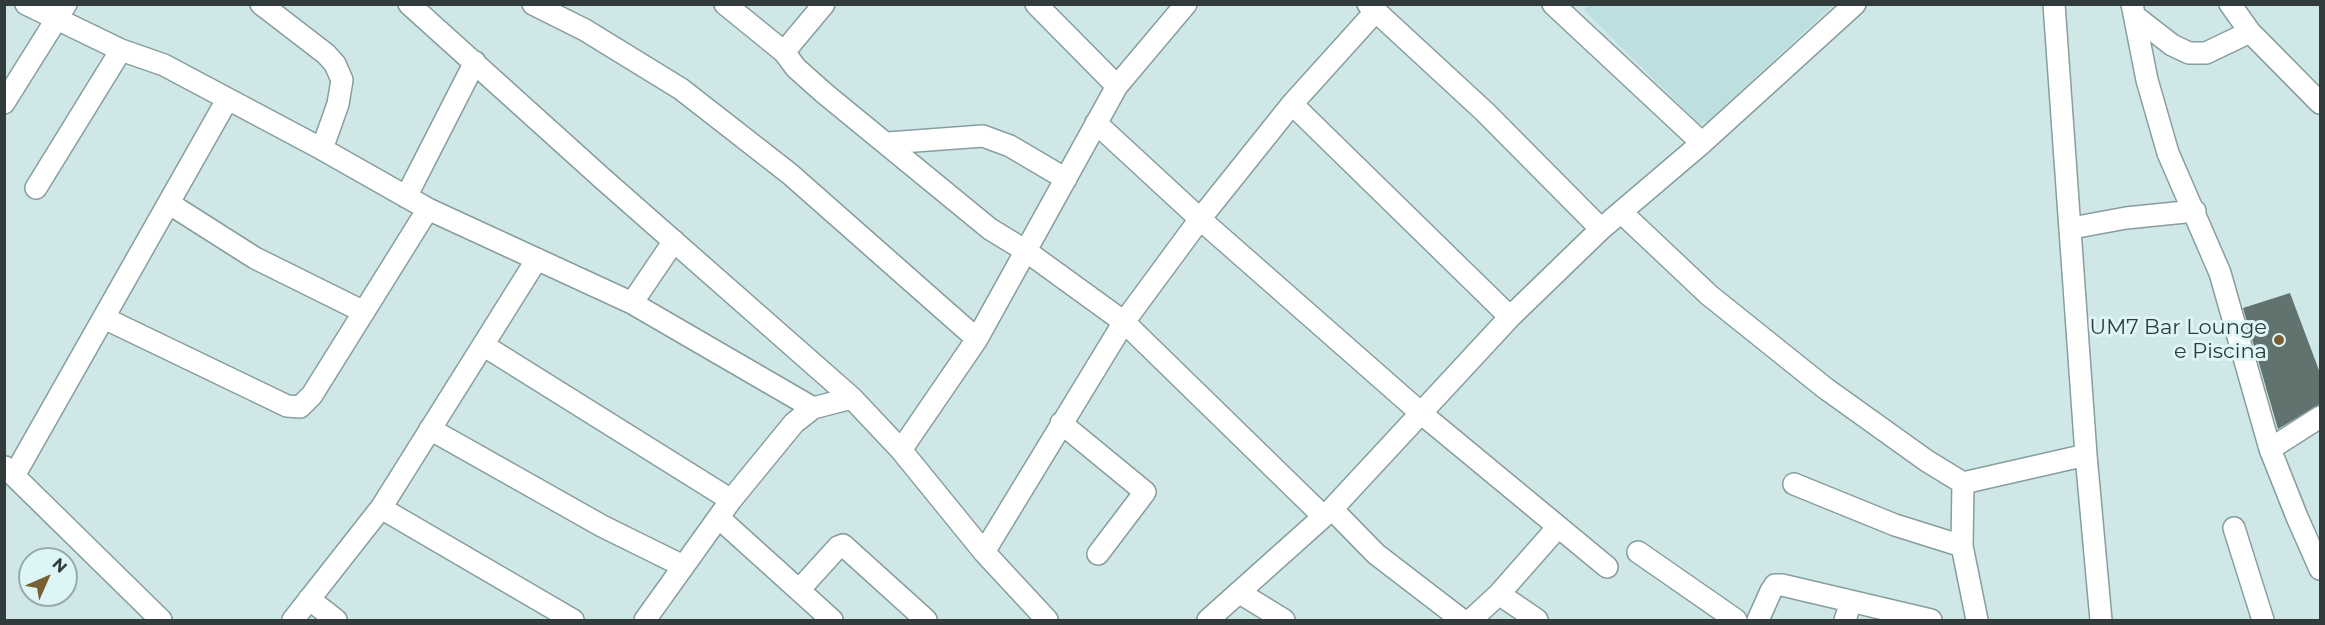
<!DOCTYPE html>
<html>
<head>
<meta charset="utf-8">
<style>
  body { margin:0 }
  #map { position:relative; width:2325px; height:625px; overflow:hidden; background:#d0e7e8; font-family:Montserrat,sans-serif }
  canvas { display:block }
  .frame { position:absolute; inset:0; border:6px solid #313b3b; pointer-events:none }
  .north { position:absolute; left:18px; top:547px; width:60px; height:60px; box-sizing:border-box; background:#ddf5f6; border:2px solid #98abab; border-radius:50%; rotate:45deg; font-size:16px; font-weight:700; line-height:24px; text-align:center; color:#313b3b }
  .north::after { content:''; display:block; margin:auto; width:21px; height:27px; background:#786131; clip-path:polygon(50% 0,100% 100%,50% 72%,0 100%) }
</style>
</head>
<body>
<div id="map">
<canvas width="2325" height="625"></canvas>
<div class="frame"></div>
<div class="north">N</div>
</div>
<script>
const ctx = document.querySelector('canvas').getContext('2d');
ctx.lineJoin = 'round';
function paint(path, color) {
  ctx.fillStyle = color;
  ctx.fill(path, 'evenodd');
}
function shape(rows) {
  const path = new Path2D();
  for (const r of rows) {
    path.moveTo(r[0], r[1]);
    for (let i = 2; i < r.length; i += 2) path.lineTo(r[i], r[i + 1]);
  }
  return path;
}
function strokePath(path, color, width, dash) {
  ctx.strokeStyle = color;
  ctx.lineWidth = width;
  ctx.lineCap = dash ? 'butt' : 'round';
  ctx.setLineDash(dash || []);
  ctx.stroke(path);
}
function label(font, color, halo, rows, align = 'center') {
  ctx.font = font + ' Montserrat,sans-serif';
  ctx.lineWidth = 6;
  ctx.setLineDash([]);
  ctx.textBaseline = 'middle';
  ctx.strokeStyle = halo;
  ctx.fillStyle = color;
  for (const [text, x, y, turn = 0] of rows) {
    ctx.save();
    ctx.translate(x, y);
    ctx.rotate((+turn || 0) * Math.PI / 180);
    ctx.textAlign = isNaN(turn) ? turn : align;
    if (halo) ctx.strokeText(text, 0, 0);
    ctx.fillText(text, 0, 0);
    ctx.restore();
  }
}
paint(shape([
  [1589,4,1833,4,1833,5,1708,121,1699,124,1584,10]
]), '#bddfe0');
paint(shape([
  [2290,293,2320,373,2320,404,2278,429,2243,308]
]), '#60736e');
const minor = shape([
  [26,4,121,50,164,65,322,149,428,209,632,303,813,408],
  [261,4,326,54,335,64,342,80,338,104,322,149],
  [409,4,603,179,852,398,901,450,984,552,1047,620],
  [533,4,585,30,681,89,790,174,977,339],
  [725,4,784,52,796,68,824,93,990,229,1026,251,1124,322,1323,516],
  [1036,4,1117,86],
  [1368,4,1485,112,1601,229],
  [1553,4,1702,143],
  [2054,4,2086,455,2101,620],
  [2132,4,2147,80,2168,153,2220,273,2270,449,2297,517,2320,569],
  [2230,4,2250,32,2320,103],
  [2136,17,2172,45,2189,53,2206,53,2250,32],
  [784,52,824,4],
  [4,103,66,4],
  [1292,104,1510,317],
  [1096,123,1200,219,1422,414,1607,567],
  [888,143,983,136,1010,146,1066,179],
  [36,188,121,50],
  [406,197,475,62],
  [170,204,255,258,364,312],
  [1621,212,1709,295,1825,388,1927,461,1963,483,1962,546,1977,620],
  [2072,228,2126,218,2195,211],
  [632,303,674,241],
  [104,318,287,406,300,407,312,395,428,209],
  [483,345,731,500],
  [1061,423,1145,492,1098,554],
  [430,429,602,526,683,566],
  [2270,449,2320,417],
  [901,450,977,339,1117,86,1186,4],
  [5,467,161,620],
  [15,474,227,100],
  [1963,483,2086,455],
  [1794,484,1895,525,1962,546],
  [381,508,573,620],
  [1332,509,1376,554,1462,620],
  [719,518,832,620],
  [2234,528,2263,620],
  [984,552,1124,322,1200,219,1292,104,1375,12],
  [1638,552,1736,620],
  [799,590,838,547,843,545,926,620],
  [1240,593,1284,620],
  [1499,594,1558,527],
  [309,599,336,620],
  [293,620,381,508,537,259],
  [645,620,731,500,794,423,813,408,852,398],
  [1208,620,1332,509,1510,317,1601,229,1702,143,1855,4],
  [1471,620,1499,594,1537,620],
  [1758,620,1771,591,1775,585,1782,585,1931,620],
  [1845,620,1851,602]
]);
strokePath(minor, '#879d9e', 24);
strokePath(minor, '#fff', 21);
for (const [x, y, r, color] of [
  [2279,340,6,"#786131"]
]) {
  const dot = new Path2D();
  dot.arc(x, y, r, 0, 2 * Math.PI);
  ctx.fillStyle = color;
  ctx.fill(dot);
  strokePath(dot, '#ddf5f6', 2);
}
label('21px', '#313b3b', '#ddf5f6', [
  ["UM7 Bar Lounge",2267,328],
  ["e Piscina",2267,352]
], 'right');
</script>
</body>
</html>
